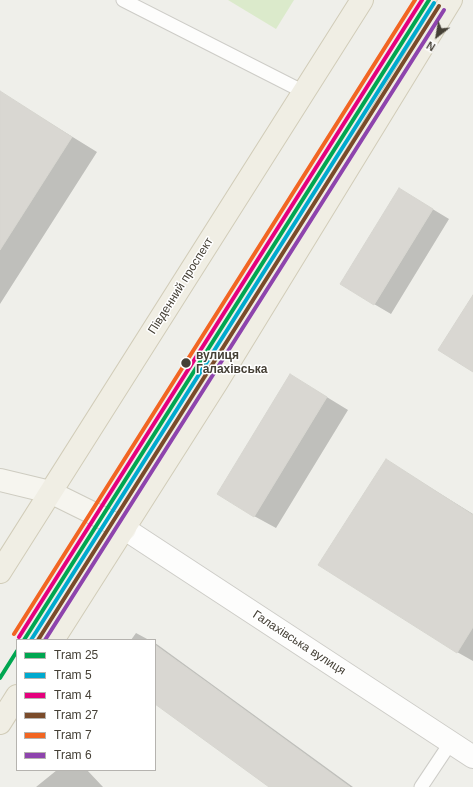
<!DOCTYPE html>
<html>
<head>
<meta charset="utf-8">
<style>
  body { margin:0 }
  #map { position:relative; width:473px; height:787px; overflow:hidden; background:#efefea; font-family:Arial,sans-serif }
  canvas { display:block }
  .legend { position:absolute; left:16px; top:639px; width:140px; height:132px; box-sizing:border-box; background:#fff; border:1px solid #b5b3af; margin:0; padding:5px 7px; list-style:none; font-size:12px; color:#454036 }
  .legend li { display:flex; align-items:center; gap:8px; height:20px }
  .legend b { width:20px; border:1px solid #b5b3af }
  .north { position:absolute; left:417px; top:16px; width:40px; height:40px; -webkit-text-stroke:3px #fff; paint-order:stroke; rotate:211deg; font-size:11px; font-weight:700; line-height:16px; text-align:center; color:#454036 }
  .north::after { content:''; display:block; margin:auto; width:14px; height:18px; background:#454036; clip-path:polygon(50% 0,100% 100%,50% 72%,0 100%) }
</style>
</head>
<body>
<div id="map">
<canvas width="473" height="787"></canvas>
<ul class="legend">
<li><b style="height:5px;background:#00a651"></b>Tram 25</li>
<li><b style="height:5px;background:#00a9ce"></b>Tram 5</li>
<li><b style="height:5px;background:#e5007d"></b>Tram 4</li>
<li><b style="height:5px;background:#7a4b2a"></b>Tram 27</li>
<li><b style="height:5px;background:#f26522"></b>Tram 7</li>
<li><b style="height:5px;background:#8e44ad"></b>Tram 6</li>
</ul>
<div class="north">N</div>
</div>
<script>
const ctx = document.querySelector('canvas').getContext('2d');
ctx.lineJoin = 'round';
function paint(path, color) {
  ctx.fillStyle = color;
  ctx.fill(path, 'evenodd');
}
function shape(rows) {
  const path = new Path2D();
  for (const r of rows) {
    path.moveTo(r[0], r[1]);
    for (let i = 2; i < r.length; i += 2) path.lineTo(r[i], r[i + 1]);
  }
  return path;
}
function strokePath(path, color, width, dash) {
  ctx.strokeStyle = color;
  ctx.lineWidth = width;
  ctx.lineCap = dash ? 'butt' : 'round';
  ctx.setLineDash(dash || []);
  ctx.stroke(path);
}
function label(font, color, halo, rows, align = 'center') {
  ctx.font = font + ' Arial,sans-serif';
  ctx.lineWidth = 3;
  ctx.setLineDash([]);
  ctx.textBaseline = 'middle';
  ctx.strokeStyle = halo;
  ctx.fillStyle = color;
  for (const [text, x, y, turn = 0] of rows) {
    ctx.save();
    ctx.translate(x, y);
    ctx.rotate((+turn || 0) * Math.PI / 180);
    ctx.textAlign = isNaN(turn) ? turn : align;
    if (halo) ctx.strokeText(text, 0, 0);
    ctx.fillText(text, 0, 0);
    ctx.restore();
  }
}
paint(shape([
  [228,0,294,0,276,29]
]), '#dbeacb');
paint(shape([
  [3,94,97,152,0,304,0,100],
  [416,199,449,219,391,314,374,304],
  [312,388,348,410,276,528,254,516],
  [386,460,473,514,473,661,457,652],
  [136,633,149,640,131,640],
  [155,643,158,645,353,787,270,787,155,703],
  [57,770,87,770,103,787,36,787]
]), '#0003');
const building = shape([
  [0,91,72,137,0,250,0,91],
  [399,188,433,209,374,305,340,284,399,188],
  [473,295,473,372,438,350,473,295],
  [290,374,327,397,254,517,217,494,290,374],
  [386,459,473,515,473,627,457,653,318,565,386,459],
  [155,645,209,684,350,787,269,787,155,704,155,645]
]);
paint(building, '#d9d7d2');
strokePath(building, '#d7d6d0', 1);
const lane = shape([
  [123,0,304,92],
  [421,787,451,742]
]);
const street = shape([
  [125,529,473,757]
]);
const secondary = shape([
  [0,480,50,492,125,529]
]);
const primary = shape([
  [0,572,362,0],
  [53,640,217,382,451,0],
  [0,723,17,696]
]);
strokePath(lane, '#cdccc7', 15);
strokePath(street, '#cdccc7', 24);
strokePath(secondary, '#ceccc1', 24);
strokePath(primary, '#d1ccb8', 24);
strokePath(lane, '#fdfdfc', 13);
strokePath(street, '#fdfdfc', 22);
strokePath(secondary, '#f6f5ef', 22);
strokePath(primary, '#f0eee4', 22);
strokePath(shape([
  [24,640,429,0],
  [0,678,17,651]
]), '#00a651', 4);
strokePath(shape([
  [31,640,434,3]
]), '#00a9ce', 4);
strokePath(shape([
  [19,637,422,0]
]), '#e5007d', 4);
strokePath(shape([
  [38,640,439,6]
]), '#7a4b2a', 4);
strokePath(shape([
  [14,634,415,0]
]), '#f26522', 4);
strokePath(shape([
  [45,640,444,10]
]), '#8e44ad', 4);
for (const [x, y, r, color] of [
  [186,363,5.5,"#454036"]
]) {
  const dot = new Path2D();
  dot.arc(x, y, r, 0, 2 * Math.PI);
  ctx.fillStyle = color;
  ctx.fill(dot);
  strokePath(dot, '#fff', 1.5);
}
label('12px', '#454036', '#fff', [
  ["Південний проспект",181,286,-58],
  ["Галахівська вулиця",299,643,33]
]);
label('bold 12px', '#454036', '#fff', [
  ["вулиця",196,356],
  ["Галахівська",196,370]
], 'left');
</script>
</body>
</html>
